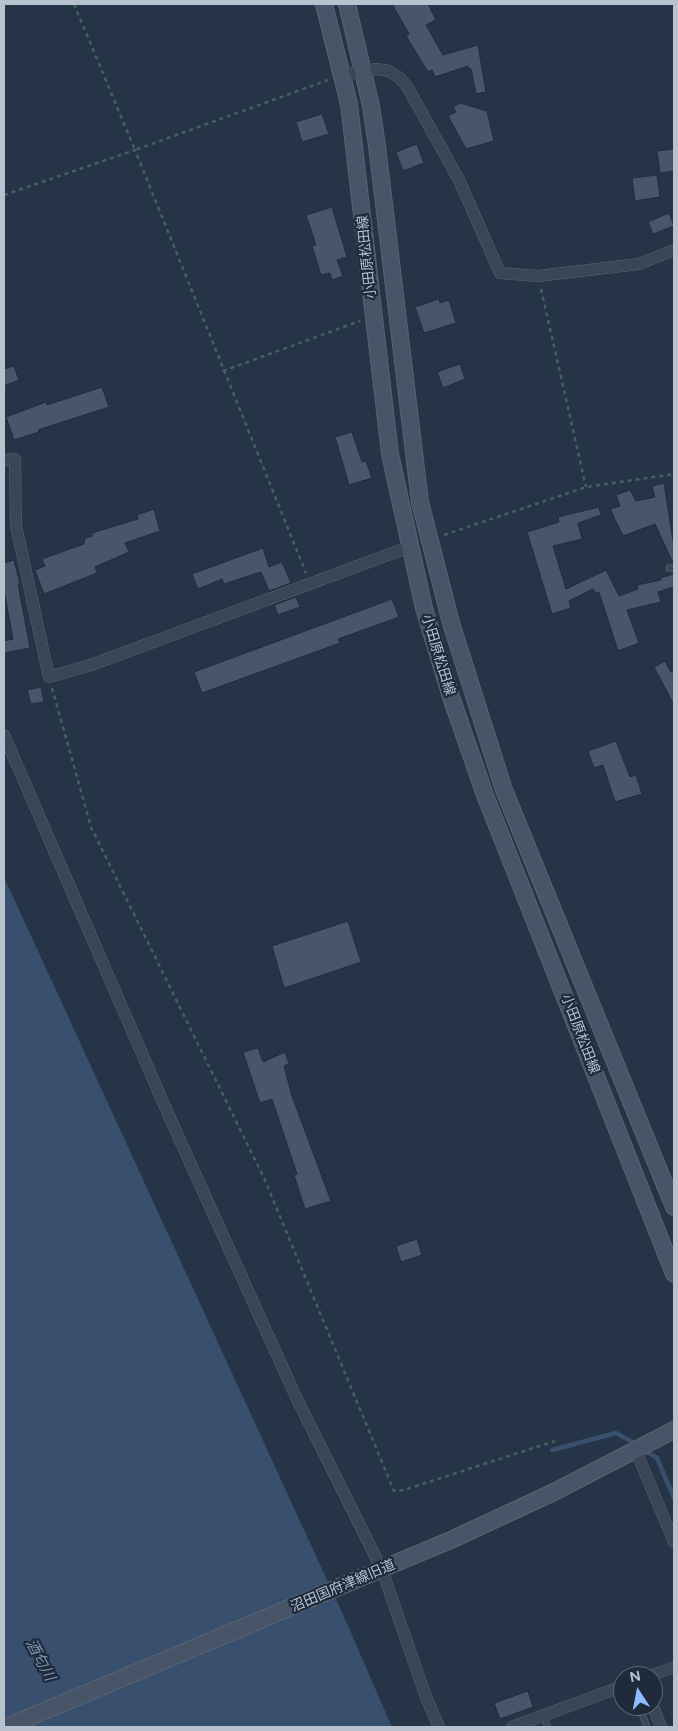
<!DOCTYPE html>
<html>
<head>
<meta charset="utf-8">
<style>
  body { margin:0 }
  #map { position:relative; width:678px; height:1731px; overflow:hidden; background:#253446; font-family:Figtree,sans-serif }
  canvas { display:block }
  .frame { position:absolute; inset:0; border:5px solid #b8c1ce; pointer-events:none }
  .north { position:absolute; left:613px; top:1666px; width:50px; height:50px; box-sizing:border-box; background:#1f2b3b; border:1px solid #5c6776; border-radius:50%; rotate:349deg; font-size:14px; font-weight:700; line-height:20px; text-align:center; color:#b8c1ce }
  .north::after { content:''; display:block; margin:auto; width:18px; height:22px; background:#8cbbff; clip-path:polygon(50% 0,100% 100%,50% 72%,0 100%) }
</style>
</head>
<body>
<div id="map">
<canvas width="678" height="1731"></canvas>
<div class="frame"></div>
<div class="north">N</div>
</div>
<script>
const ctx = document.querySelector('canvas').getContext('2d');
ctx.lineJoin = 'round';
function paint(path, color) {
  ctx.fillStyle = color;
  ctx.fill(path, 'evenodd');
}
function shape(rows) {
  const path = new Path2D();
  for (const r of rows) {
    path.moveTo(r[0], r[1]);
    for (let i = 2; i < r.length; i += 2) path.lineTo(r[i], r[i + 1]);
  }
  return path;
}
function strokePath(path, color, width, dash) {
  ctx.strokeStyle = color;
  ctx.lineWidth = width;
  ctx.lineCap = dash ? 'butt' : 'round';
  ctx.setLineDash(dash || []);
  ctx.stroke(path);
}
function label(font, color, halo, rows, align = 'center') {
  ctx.font = font + ' Figtree,"Noto Sans JP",sans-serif';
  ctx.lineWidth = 4.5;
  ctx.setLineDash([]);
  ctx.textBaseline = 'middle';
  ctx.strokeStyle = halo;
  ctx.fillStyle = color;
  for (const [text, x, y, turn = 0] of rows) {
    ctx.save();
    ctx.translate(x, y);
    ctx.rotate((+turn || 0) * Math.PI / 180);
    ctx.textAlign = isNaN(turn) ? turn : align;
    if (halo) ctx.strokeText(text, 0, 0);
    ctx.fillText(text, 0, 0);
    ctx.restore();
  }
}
paint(shape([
  [4,877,345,1619,392,1727,4,1727]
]), '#38506e');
strokePath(shape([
  [552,1450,616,1433,638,1445],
  [644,1450,657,1458,674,1498]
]), '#38506e', 4.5);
const building = shape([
  [392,4,428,4,436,20,426,25,443,55,478,45,486,92,476,94,471,69,469,69,468,66,435,77,432,70,428,72,406,36,409,34,392,4],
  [460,103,487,111,494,141,466,149,448,116,456,112,453,107,460,103],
  [322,114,329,134,302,142,296,122,322,114],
  [417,144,424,163,403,171,396,152,417,144],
  [674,149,674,171,660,173,657,151,674,149],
  [657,175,660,197,635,201,632,178,657,175],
  [332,207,347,257,337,260,343,276,332,280,330,273,321,275,312,246,316,245,306,215,332,207],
  [669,213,674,226,653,234,648,222,669,213],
  [439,299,440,303,449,300,456,323,424,333,415,307,439,299],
  [460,364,465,379,443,388,437,372,460,364],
  [14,366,19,380,4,386,4,369,14,366],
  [102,387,109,407,38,430,39,432,14,440,6,417,46,402,47,405,102,387],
  [352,432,362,462,366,461,372,478,349,485,335,437,352,432],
  [664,483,674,547,673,563,655,524,623,536,610,509,620,506,616,495,630,490,636,501,655,497,652,486,664,483],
  [599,507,601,515,578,523,582,539,553,546,566,589,606,570,619,596,638,589,637,585,661,580,660,578,674,574,674,587,658,592,661,602,627,610,639,643,618,651,599,592,596,593,593,589,569,601,571,608,552,614,527,532,559,522,558,517,599,507],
  [154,509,160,531,125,543,129,552,95,567,97,573,44,594,35,570,45,566,42,559,84,544,85,538,92,536,92,533,138,519,137,515,154,509],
  [263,548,269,567,282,562,291,583,269,591,261,572,224,584,222,579,198,589,192,574,263,548],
  [14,560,20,584,18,584,30,648,4,653,4,641,13,639,4,590,4,563,14,560],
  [296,597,300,607,278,615,274,605,296,597],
  [392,599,399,617,338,639,340,643,202,693,194,672,392,599],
  [665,661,671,672,674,670,674,705,654,667,665,661],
  [41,687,44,702,31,704,27,690,41,687],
  [616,741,630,777,636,775,642,794,615,802,603,765,594,768,588,751,616,741],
  [348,921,361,962,284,988,272,946,348,921],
  [258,1048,263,1062,285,1052,289,1064,284,1066,292,1096,331,1201,305,1209,294,1175,297,1174,272,1099,260,1103,243,1052,258,1048],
  [417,1239,422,1255,401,1262,396,1246,417,1239],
  [528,1691,533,1707,500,1719,494,1703,528,1691]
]);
paint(building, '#47566a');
strokePath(building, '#212d3d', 1);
const lane = shape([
  [669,568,674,568],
  [639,1706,647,1727],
  [543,1716,548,1727]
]);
const street = shape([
  [342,75,376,69,389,71,400,78,408,88,459,180,500,273,538,276,639,264,674,250],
  [4,460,15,459,16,526,49,677,91,665,409,547],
  [4,735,169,1116,296,1397,382,1570,426,1697,439,1727],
  [636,1451,674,1542],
  [650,1676,674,1667],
  [653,1706,661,1727],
  [512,1727,623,1686]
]);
const secondary = shape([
  [324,4,349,104,390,454,424,608,450,694,485,795,674,1274],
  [347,4,371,106,377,146,420,502,451,623,504,790,674,1207],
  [6,1727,453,1539,554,1492,674,1430]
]);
strokePath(lane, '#596472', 7);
strokePath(street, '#596472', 12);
strokePath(secondary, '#596472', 18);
strokePath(shape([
  [74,4,135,150,328,80],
  [4,195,135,150,306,573],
  [541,289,586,487],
  [223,371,360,321],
  [444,535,586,487,674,474],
  [52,688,91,827,264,1178,394,1491,404,1490,555,1441]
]), '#466062', 2.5, [4, 4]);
strokePath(lane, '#3a4655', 5.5);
strokePath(street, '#3a4655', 11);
strokePath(secondary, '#485568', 16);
label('14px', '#b8c1ce', '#1f2b3b', [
  ["小田原松田線",367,257,-96],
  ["小田原松田線",438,655,73],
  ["小田原松田線",580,1034,69],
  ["沼田国府津線旧道",343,1586,-23]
]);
label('italic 15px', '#7d98b8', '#1f2b3b', [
  ["酒匂川",40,1660,62]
]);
</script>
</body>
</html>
